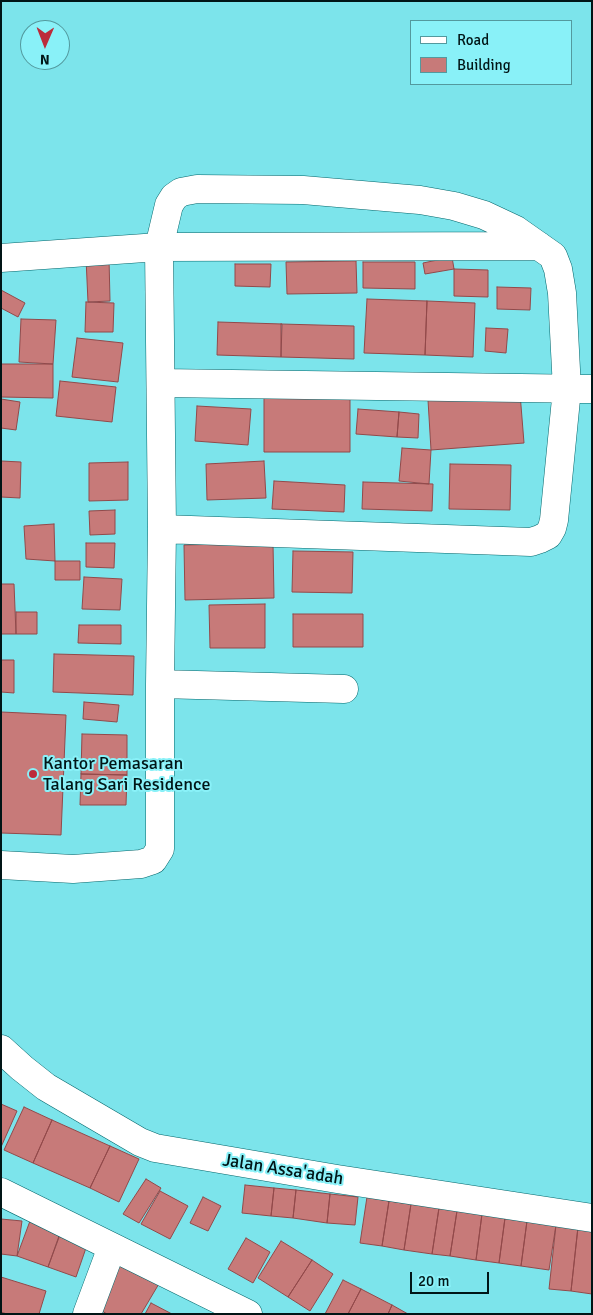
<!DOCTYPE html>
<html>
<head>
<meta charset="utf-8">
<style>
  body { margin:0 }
  #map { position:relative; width:593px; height:1315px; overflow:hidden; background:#7ce4eb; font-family:Signika,sans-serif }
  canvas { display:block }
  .frame { position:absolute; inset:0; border:2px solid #011516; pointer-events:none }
  .legend { position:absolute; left:410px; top:20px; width:162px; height:65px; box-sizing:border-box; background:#89f1f8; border:1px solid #53999e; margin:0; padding:6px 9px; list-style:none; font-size:15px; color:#011516 }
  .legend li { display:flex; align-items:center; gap:10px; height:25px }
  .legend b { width:25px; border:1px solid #53999e }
  .north { position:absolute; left:20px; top:20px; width:50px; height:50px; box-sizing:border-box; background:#89f1f8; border:1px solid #53999e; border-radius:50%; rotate:181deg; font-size:14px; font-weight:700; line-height:20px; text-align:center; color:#011516 }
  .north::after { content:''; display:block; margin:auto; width:18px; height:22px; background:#bc2b3b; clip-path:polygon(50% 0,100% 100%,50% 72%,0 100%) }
  .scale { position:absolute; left:410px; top:1272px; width:79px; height:22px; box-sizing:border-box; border:2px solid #011516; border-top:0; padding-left:6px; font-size:15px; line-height:18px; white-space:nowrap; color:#011516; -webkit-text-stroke:4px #89f1f8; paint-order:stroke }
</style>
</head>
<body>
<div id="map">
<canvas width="593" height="1315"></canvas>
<div class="frame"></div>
<ul class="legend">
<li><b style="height:6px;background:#fff"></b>Road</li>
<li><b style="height:14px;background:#c77a79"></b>Building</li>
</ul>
<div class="north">N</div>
<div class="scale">20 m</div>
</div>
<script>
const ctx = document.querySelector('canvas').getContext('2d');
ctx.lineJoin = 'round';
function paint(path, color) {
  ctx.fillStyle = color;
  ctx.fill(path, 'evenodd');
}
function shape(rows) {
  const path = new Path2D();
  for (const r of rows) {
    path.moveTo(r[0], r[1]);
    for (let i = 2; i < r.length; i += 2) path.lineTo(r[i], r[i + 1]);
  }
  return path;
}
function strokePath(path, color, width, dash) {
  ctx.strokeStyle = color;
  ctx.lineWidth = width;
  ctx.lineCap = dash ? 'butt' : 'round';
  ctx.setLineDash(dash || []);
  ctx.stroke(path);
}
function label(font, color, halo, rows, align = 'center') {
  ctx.font = font + ' Signika,sans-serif';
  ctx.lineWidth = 4;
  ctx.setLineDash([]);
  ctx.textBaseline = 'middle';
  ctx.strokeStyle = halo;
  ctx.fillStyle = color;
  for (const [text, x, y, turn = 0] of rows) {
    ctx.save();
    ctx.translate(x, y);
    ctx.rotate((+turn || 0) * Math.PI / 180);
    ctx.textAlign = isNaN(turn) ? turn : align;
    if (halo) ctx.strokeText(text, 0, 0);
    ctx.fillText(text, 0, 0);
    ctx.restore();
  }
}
const building = shape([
  [452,257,454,269,425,274,423,263,452,257],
  [86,258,109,258,110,301,88,302,86,258],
  [356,261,357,293,287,294,286,262,356,261],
  [363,262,415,262,415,289,363,288,363,262],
  [235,264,271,264,270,287,235,286,235,264],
  [454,269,488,270,488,297,454,296,454,269],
  [497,287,531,288,530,310,497,309,497,287],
  [1,290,25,303,18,317,1,308,1,290],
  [367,299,427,301,425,355,364,353,367,299],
  [427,301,475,303,473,357,425,355,427,301],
  [86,302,114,303,113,332,85,332,86,302],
  [21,319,56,320,53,364,19,362,21,319],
  [218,322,282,324,281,357,217,355,218,322],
  [281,324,354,326,354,359,281,357,281,324],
  [486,328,508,329,506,353,485,351,486,328],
  [77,338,123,343,118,382,72,377,77,338],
  [1,364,53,364,53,398,1,397,1,364],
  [60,381,116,387,112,422,56,416,60,381],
  [520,393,524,443,431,450,428,400,520,393],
  [264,397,350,397,350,452,264,452,264,397],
  [1,399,20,402,16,430,1,428,1,399],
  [197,406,251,409,248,445,195,441,197,406],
  [358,409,399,412,397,437,356,434,358,409],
  [399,412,419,414,418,438,397,437,399,412],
  [402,448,431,450,429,484,399,481,402,448],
  [1,461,21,462,20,498,1,497,1,461],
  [264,461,266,498,207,500,206,464,264,461],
  [128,462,128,500,89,501,89,463,128,462],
  [450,464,511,465,510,510,449,509,450,464],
  [274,481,345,485,344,512,272,509,274,481],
  [363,482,433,484,432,511,362,509,363,482],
  [115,510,115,534,90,535,89,511,115,510],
  [54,524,55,561,26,559,24,526,54,524],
  [86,543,115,543,114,568,86,567,86,543],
  [273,543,274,598,185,600,184,545,273,543],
  [293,551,353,552,352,593,292,592,293,551],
  [55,561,80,561,80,580,55,580,55,561],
  [84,577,122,579,120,610,82,609,84,577],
  [1,584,14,584,16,634,1,634,1,584],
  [265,604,265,648,210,648,209,605,265,604],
  [16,612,37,612,37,634,16,634,16,612],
  [293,614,363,614,363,647,293,647,293,614],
  [79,625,121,625,121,644,78,643,79,625],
  [54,654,134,656,133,695,53,692,54,654],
  [1,660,14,660,14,693,1,692,1,660],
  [84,702,119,705,117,722,83,719,84,702],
  [1,712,66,715,61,835,1,833,1,712],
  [82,734,127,735,127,775,81,774,82,734],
  [81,774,127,775,126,805,80,805,81,774],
  [1,1104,17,1111,1,1147,1,1104],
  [24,1107,52,1120,33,1163,4,1150,24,1107],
  [52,1120,110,1146,90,1188,33,1163,52,1120],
  [110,1146,139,1159,119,1202,90,1188,110,1146],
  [146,1179,161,1188,139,1223,123,1214,146,1179],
  [245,1185,274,1188,271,1216,242,1213,245,1185],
  [274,1188,296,1190,293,1218,271,1216,274,1188],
  [296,1190,330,1194,327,1223,293,1218,296,1190],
  [160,1191,188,1206,170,1239,141,1224,160,1191],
  [330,1194,358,1197,355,1225,327,1223,330,1194],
  [203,1197,221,1206,208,1231,190,1223,203,1197],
  [367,1197,389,1201,382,1246,360,1243,367,1197],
  [389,1201,411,1204,404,1250,382,1246,389,1201],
  [411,1204,439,1208,432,1254,404,1250,411,1204],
  [439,1208,457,1211,450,1256,432,1254,439,1208],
  [457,1211,482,1214,476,1260,450,1256,457,1211],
  [482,1214,505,1218,499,1263,476,1260,482,1214],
  [505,1218,527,1221,521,1266,499,1263,505,1218],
  [1,1219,22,1221,17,1256,1,1254,1,1219],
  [30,1221,61,1232,48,1267,17,1256,30,1221],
  [527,1221,556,1225,549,1270,521,1266,527,1221],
  [556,1225,578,1227,571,1291,549,1289,556,1225],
  [578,1227,592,1229,592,1294,571,1291,578,1227],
  [59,1236,87,1245,76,1277,48,1267,59,1236],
  [246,1238,270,1252,253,1283,228,1269,246,1238],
  [281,1241,312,1260,288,1297,258,1278,281,1241],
  [119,1259,160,1282,141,1314,107,1314,92,1305,119,1259],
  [312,1260,333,1274,310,1311,288,1297,312,1260],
  [1,1277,46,1291,39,1314,7,1314,1,1312,1,1277],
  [343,1280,361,1289,348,1314,325,1314,343,1280],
  [361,1289,392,1305,388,1314,348,1314,361,1289],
  [151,1303,172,1314,145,1314,151,1303],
  [392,1305,408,1314,388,1314,392,1305]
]);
paint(building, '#c77a79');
strokePath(building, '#92494a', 1);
const minor = shape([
  [1,258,159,247,539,246],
  [161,383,592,389],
  [160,684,344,689],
  [1,865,73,869,141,864,153,860,160,849,160,684,162,529,159,247,169,205,174,197,181,192,197,189,303,190,420,200,454,206,484,215,516,230,553,256,558,269,562,293,567,389,554,520,552,528,548,535,540,539,531,542,162,529],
  [1,1049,22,1068,46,1087,140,1142,155,1148,337,1179,592,1218],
  [1,1192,248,1314],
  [87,1314,112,1247]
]);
strokePath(minor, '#03666b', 29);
strokePath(minor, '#fff', 28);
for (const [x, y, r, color] of [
  [33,774,5,"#bc2b3b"]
]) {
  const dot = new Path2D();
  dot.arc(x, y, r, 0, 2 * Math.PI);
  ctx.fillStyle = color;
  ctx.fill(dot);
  strokePath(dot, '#89f1f8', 2);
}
label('18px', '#011516', '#89f1f8', [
  ["Kantor Pemasaran",43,764],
  ["Talang Sari Residence",43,785]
], 'left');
label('18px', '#011516', '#89f1f8', [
  ["Jalan Assa'adah",283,1170,9]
]);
</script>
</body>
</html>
